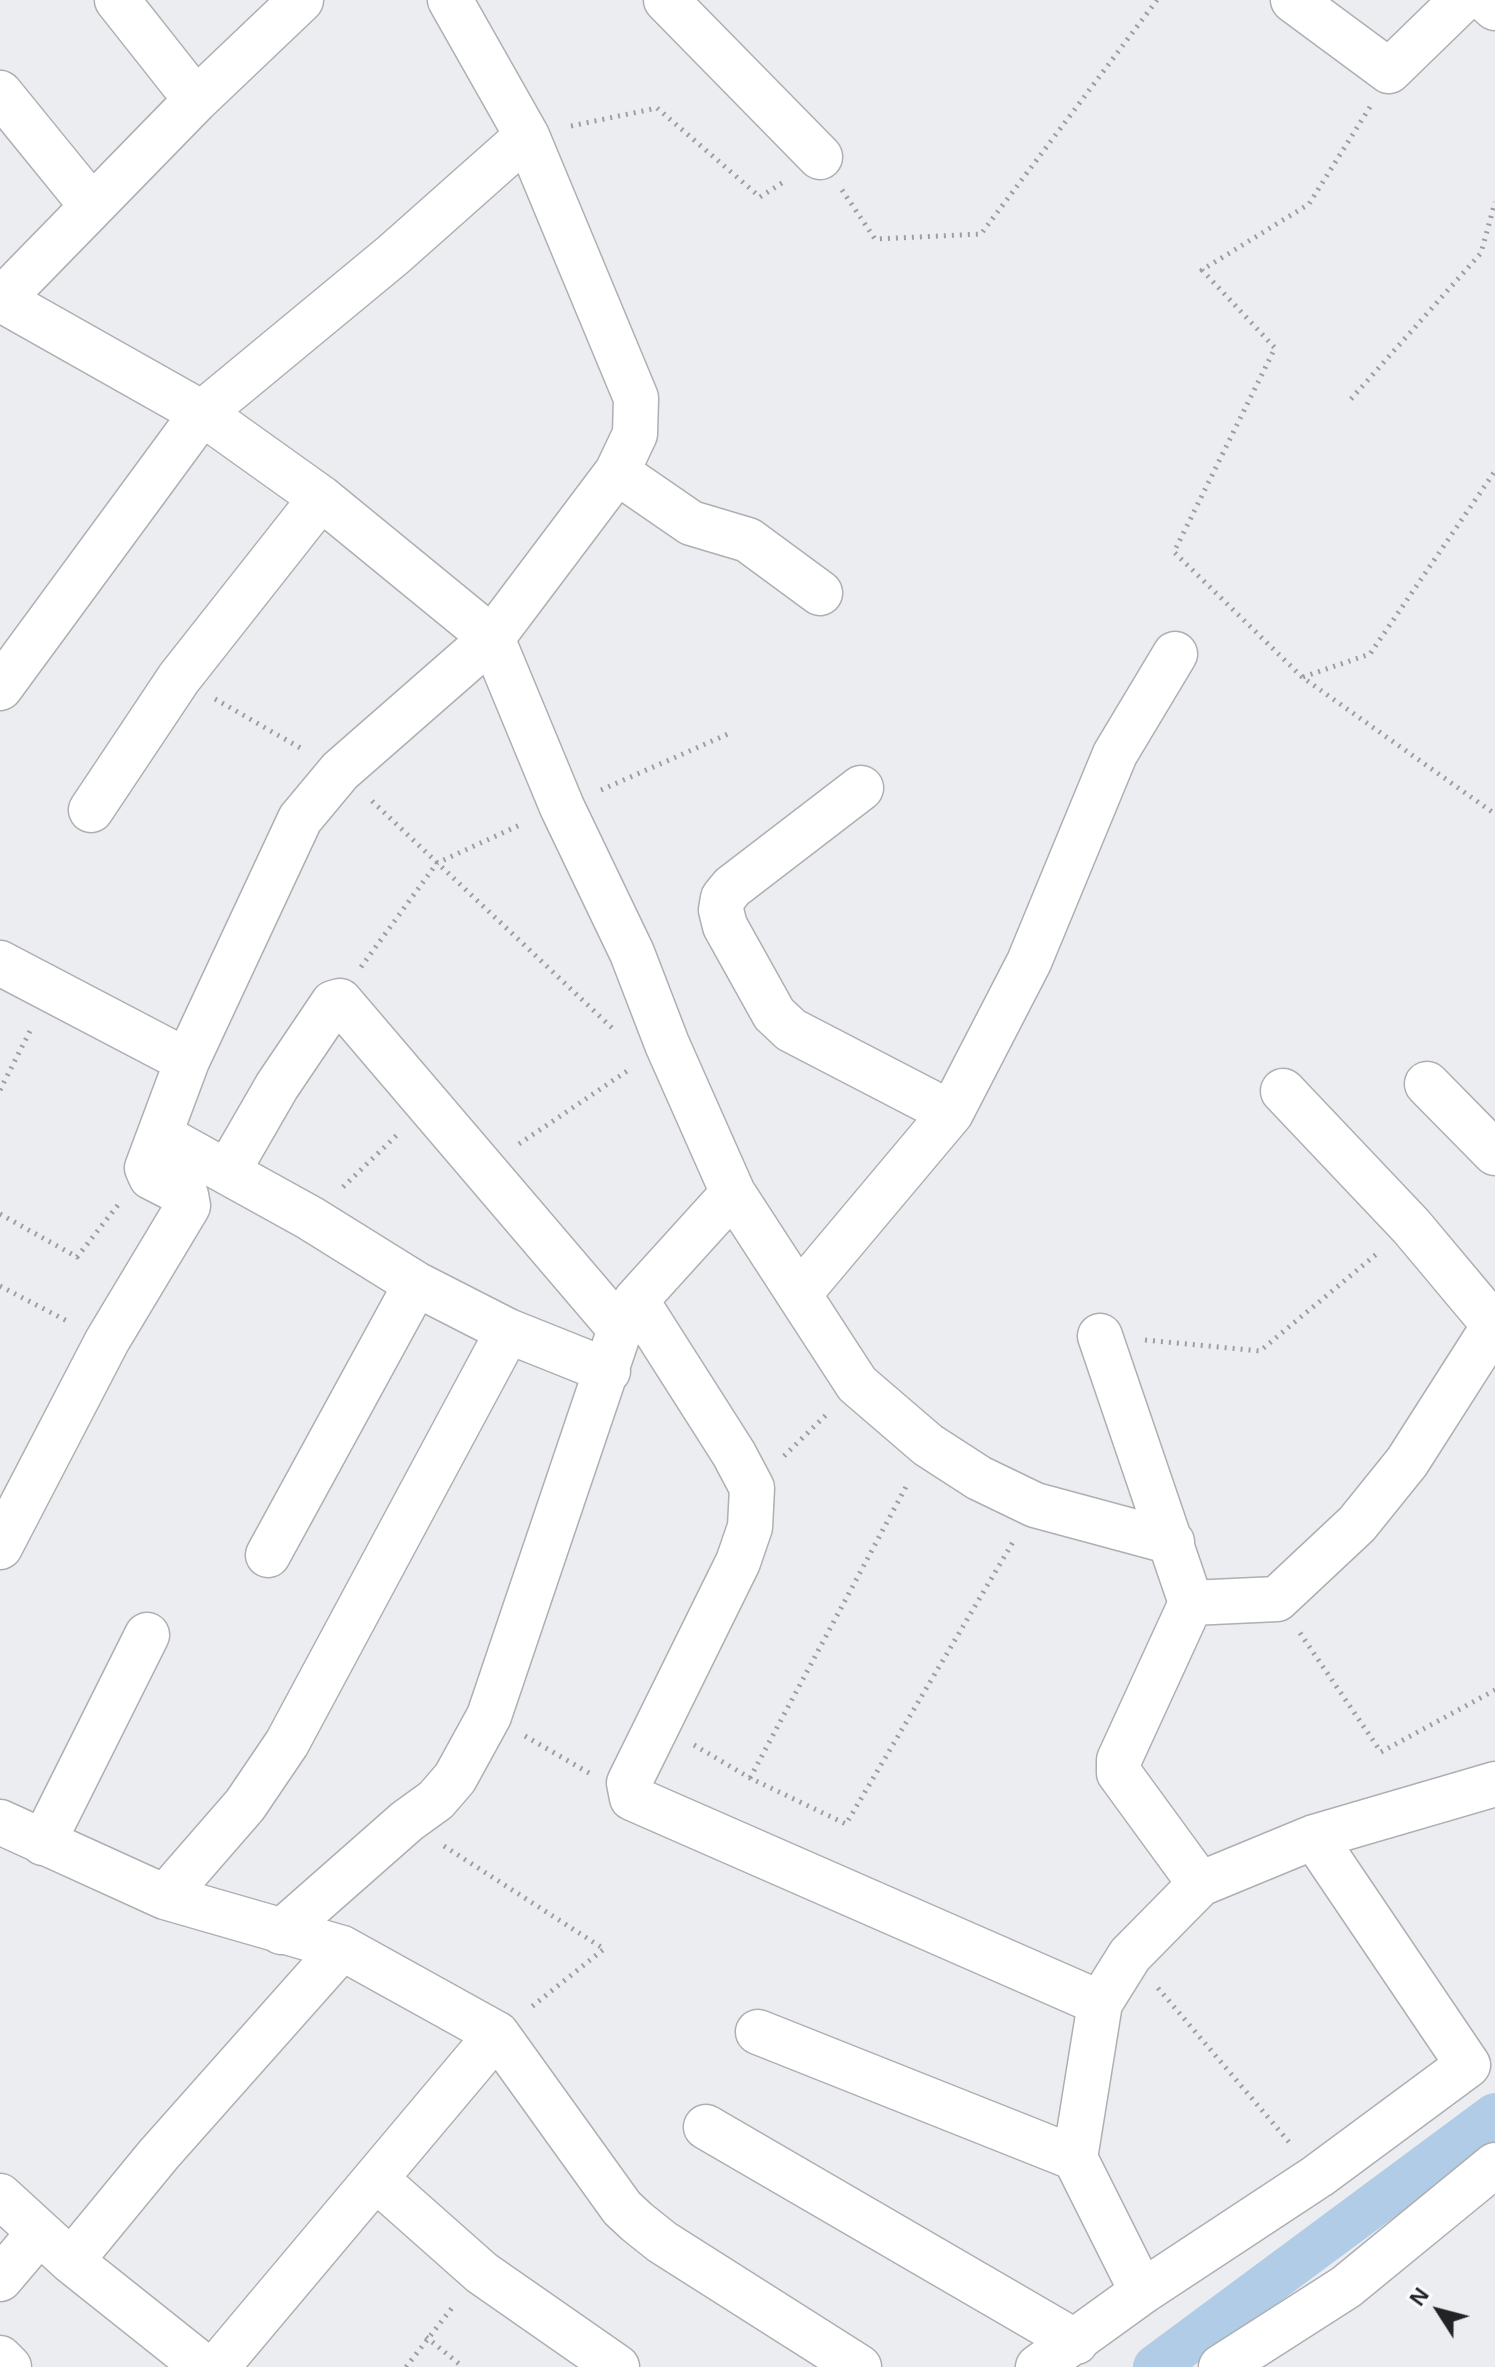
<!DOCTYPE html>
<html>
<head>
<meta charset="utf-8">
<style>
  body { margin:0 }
  #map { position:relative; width:1495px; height:2367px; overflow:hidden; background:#ecedf1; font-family:Helvetica,sans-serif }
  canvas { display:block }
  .north { position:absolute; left:1399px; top:2271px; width:80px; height:80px; -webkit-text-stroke:6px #f9fbfe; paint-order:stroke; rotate:306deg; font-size:22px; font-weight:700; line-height:32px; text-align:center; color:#222324 }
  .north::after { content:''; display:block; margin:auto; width:28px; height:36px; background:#222324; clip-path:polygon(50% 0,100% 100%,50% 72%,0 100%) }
</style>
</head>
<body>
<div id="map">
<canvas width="1495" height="2367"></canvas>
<div class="north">N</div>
</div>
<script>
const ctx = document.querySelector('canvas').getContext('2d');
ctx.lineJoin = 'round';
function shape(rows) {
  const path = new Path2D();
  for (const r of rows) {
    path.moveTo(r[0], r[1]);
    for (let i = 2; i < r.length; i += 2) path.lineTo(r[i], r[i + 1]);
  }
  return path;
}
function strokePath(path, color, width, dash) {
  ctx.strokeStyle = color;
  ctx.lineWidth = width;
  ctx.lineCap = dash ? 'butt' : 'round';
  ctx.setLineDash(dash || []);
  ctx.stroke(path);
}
strokePath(shape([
  [1155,2367,1495,2115]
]), '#b0cce6', 44);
const minor = shape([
  [117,0,196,100],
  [666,0,820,157],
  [1293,0,1389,71,1462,0],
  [1486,0,1495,8],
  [0,93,92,206],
  [0,299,202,413,321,498,492,638,562,807,632,953,667,1044,733,1193,857,1384,928,1445,979,1478,1035,1505,1172,1542],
  [0,301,196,100,301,0],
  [617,472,691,523,748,540,820,593],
  [0,688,202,413,393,255,527,136],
  [861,788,732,887,723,898,721,910,725,926,774,1014,791,1030,951,1113],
  [91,810,179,678,321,498],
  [0,963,187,1061],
  [1427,1084,1495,1153],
  [1283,1091,1411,1226,1494,1325],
  [160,1135,310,1218,416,1284,508,1331,608,1371],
  [228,1171,277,1086,333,1003,340,1001,620,1329],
  [799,1294,951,1113,1029,962,1115,754,1175,654],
  [636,1300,734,1454,752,1488,750,1527,738,1562,629,1783,632,1798,1100,2003],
  [1100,1336,1191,1603,1119,1760,1119,1773,1200,1884],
  [0,1547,107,1341,188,1206,186,1195,151,1177,147,1168,187,1061,300,819,340,771,492,638,617,472,635,434,636,398,527,136,450,0],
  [268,1555,416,1284],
  [1191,1603,1277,1599,1357,1524,1407,1462,1495,1324],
  [0,1822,165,1897,342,1948,497,2034,622,2208,637,2222,662,2242,859,2367],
  [43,1843,147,1635],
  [165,1897,245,1805,287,1743,508,1331],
  [281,1932,407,1821,436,1800,455,1778,489,1716,620,1329,636,1300,733,1193],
  [758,2032,1075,2158],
  [706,2127,1076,2342],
  [377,2180,482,2273,617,2367],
  [0,2196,71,2261,204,2367],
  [71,2261,159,2154,342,1948],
  [0,2279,39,2233],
  [1142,2292,1075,2158,1100,2003,1130,1955,1200,1884,1314,1837,1495,1784],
  [0,2358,9,2367],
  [217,2367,497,2034],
  [1038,2367,1142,2292,1318,2176,1468,2065,1314,1837],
  [1221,2367,1346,2287,1495,2165]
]);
strokePath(minor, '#aeafb2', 47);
strokePath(shape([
  [1370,107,1309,204,1202,270,1275,348,1174,552,1302,677,1495,814],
  [571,126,657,108,760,197,785,181],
  [842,190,875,239,981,234,1157,0],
  [1351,399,1481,253,1495,202],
  [1303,677,1370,654,1495,471],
  [215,699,304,750],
  [601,790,728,734],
  [372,801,612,1028],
  [361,967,437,863,522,824],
  [0,1090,31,1029],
  [519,1144,630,1069],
  [343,1187,399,1133],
  [0,1214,77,1257,118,1205],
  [0,1286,67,1321],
  [1145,1340,1260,1351,1379,1252],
  [784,1456,828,1413],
  [1300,1633,1381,1752,1495,1690],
  [525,1736,589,1773],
  [694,1745,750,1778,846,1824,1013,1542],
  [750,1778,908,1483],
  [444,1846,604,1949,529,2009],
  [1158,1988,1289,2142],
  [426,2337,463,2367],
  [406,2367,455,2304]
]), '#9d9ea1', 5, [2, 6]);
strokePath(minor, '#fff', 44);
</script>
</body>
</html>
